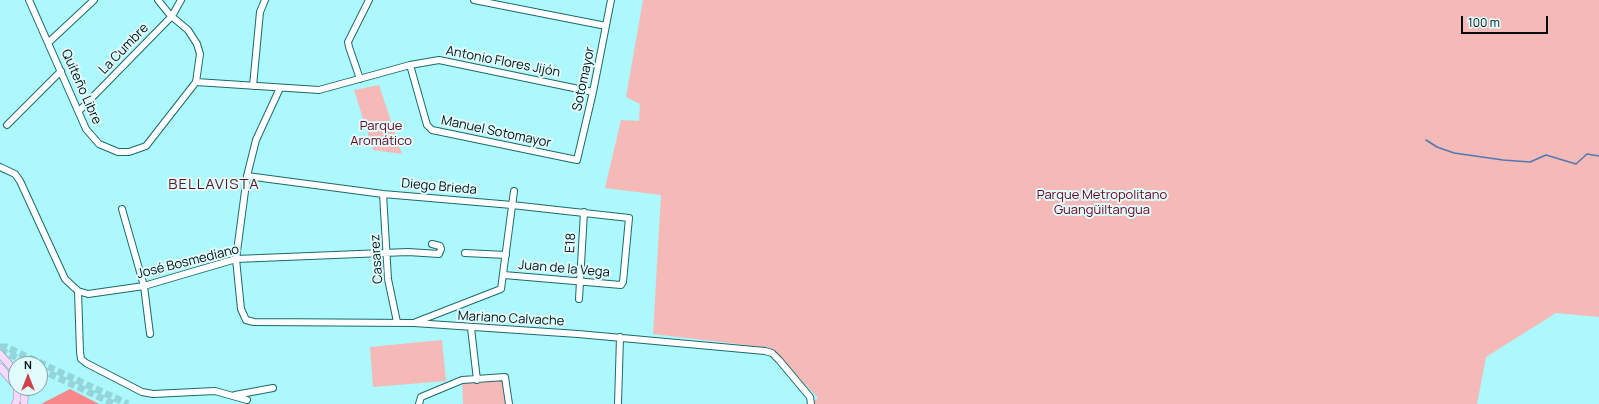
<!DOCTYPE html>
<html>
<head>
<meta charset="utf-8">
<style>
  body { margin:0 }
  #map { position:relative; width:1599px; height:404px; overflow:hidden; background:#adf8fc; font-family:Manrope,sans-serif }
  canvas { display:block }
  .north { position:absolute; left:8px; top:356px; width:40px; height:40px; box-sizing:border-box; background:#e0fcfd; border:1px solid #869e9f; border-radius:50%; rotate:0deg; font-size:11px; font-weight:700; line-height:16px; text-align:center; color:#001012 }
  .north::after { content:''; display:block; margin:auto; width:14px; height:18px; background:#d0404b; clip-path:polygon(50% 0,100% 100%,50% 72%,0 100%) }
  .scale { position:absolute; left:1461px; top:16px; width:87px; height:18px; box-sizing:border-box; border:2px solid #001012; border-top:0; padding-left:5px; font-size:12px; line-height:14px; white-space:nowrap; color:#001012; -webkit-text-stroke:3px #e0fcfd; paint-order:stroke }
</style>
</head>
<body>
<div id="map">
<canvas width="1599" height="404"></canvas>
<div class="north">N</div>
<div class="scale">100 m</div>
</div>
<script>
const ctx = document.querySelector('canvas').getContext('2d');
ctx.lineJoin = 'round';
function paint(path, color) {
  ctx.fillStyle = color;
  ctx.fill(path, 'evenodd');
}
function shape(rows) {
  const path = new Path2D();
  for (const r of rows) {
    path.moveTo(r[0], r[1]);
    for (let i = 2; i < r.length; i += 2) path.lineTo(r[i], r[i + 1]);
  }
  return path;
}
function strokePath(path, color, width, dash) {
  ctx.strokeStyle = color;
  ctx.lineWidth = width;
  ctx.lineCap = dash ? 'butt' : 'round';
  ctx.setLineDash(dash || []);
  ctx.stroke(path);
}
function label(font, color, halo, rows, align = 'center') {
  ctx.font = font + ' Manrope,sans-serif';
  ctx.lineWidth = 4;
  ctx.setLineDash([]);
  ctx.textBaseline = 'middle';
  ctx.strokeStyle = halo;
  ctx.fillStyle = color;
  for (const [text, x, y, turn = 0] of rows) {
    ctx.save();
    ctx.translate(x, y);
    ctx.rotate((+turn || 0) * Math.PI / 180);
    ctx.textAlign = isNaN(turn) ? turn : align;
    if (halo) ctx.strokeText(text, 0, 0);
    ctx.fillText(text, 0, 0);
    ctx.restore();
  }
}
paint(shape([
  [643,0,1599,0,1599,317,1556,313,1486,357,1477,404,810,404,818,398,770,348,653,334,661,195,605,188,621,120,639,121,640,104,626,97],
  [379,85,402,154,373,150,354,90],
  [442,340,446,381,373,387,370,347],
  [506,378,508,404,463,404,462,380]
]), '#f5b9b7');
paint(shape([
  [70,389,99,404,41,404]
]), '#f78788');
strokePath(shape([
  [1426,140,1437,147,1454,153,1503,160,1530,162,1546,155,1576,164,1587,154,1599,156]
]), '#4f78b4', 1.5);
strokePath(shape([
  [0,347,6,347,128,404],
  [0,352,5,352,30,364],
  [40,369,114,404]
]), '#93d5d9', 7, [7, 3.5]);
const minor = shape([
  [29,0,86,129,99,144,118,152,129,152,146,146,196,82,200,54,197,44,188,30,170,15,158,0],
  [474,0,606,26],
  [49,42,94,0],
  [410,65,427,125,432,130,577,160,593,92,611,0],
  [360,79,349,47,348,42,369,0],
  [196,82,319,90,410,65,439,60,593,92],
  [253,86,260,12,265,0],
  [280,88,256,140,247,176,236,259,241,309,246,320,254,322,414,323,578,334,765,351,772,353,779,360,810,397,811,404],
  [79,111,172,16,181,0],
  [7,125,61,71],
  [0,167,15,174,20,181,65,279,78,291,88,294,144,286,236,259,408,252,439,254,441,249,440,246,432,244],
  [247,176,383,194,512,205,629,218,623,282,621,285,504,275],
  [383,194,388,279,397,322],
  [122,209,144,286,150,334],
  [465,253,506,255],
  [78,291,80,352,81,359,86,363,142,392,153,394,215,391,247,400],
  [579,299,584,212],
  [416,322,501,289,514,191],
  [471,328,477,380],
  [235,395,273,388],
  [419,404,421,397,462,380,505,377,509,404],
  [618,404,620,337]
]);
const major = shape([
  [0,354,16,372],
  [0,367,16,386],
  [15,404,17,400,17,388],
  [24,404,25,388]
]);
strokePath(minor, '#1b6a6e', 8);
strokePath(major, '#9c83a9', 8);
strokePath(minor, '#fff', 6);
strokePath(major, '#f6dafc', 7);
label('13px', '#001012', '#e0fcfd', [
  ["La Cumbre",124,49,-46],
  ["Antonio Flores Jijón",503,62,11],
  ["Sotomayor",584,79,-78],
  ["Quiteño Libre",81,87,66],
  ["Manuel Sotomayor",496,132,12],
  ["Diego Brieda",439,187,5],
  ["E18",571,243,-87],
  ["Casarez",377,259,-94],
  ["José Bosmediano",188,262,-14],
  ["Juan de la Vega",564,269,5],
  ["Mariano Calvache",511,319,3]
]);
label('13px', '#690015', '#e0fcfd', [
  ["Parque",381,126],
  ["Aromático",381,141],
  ["Parque Metropolitano",1102,195],
  ["Guangüiltangua",1102,210]
]);
ctx.letterSpacing = '1px';
label('15px', '#5c171d', '#e0fcfd', [
  ["BELLAVISTA",214,185]
]);
ctx.letterSpacing = '0px';
</script>
</body>
</html>
